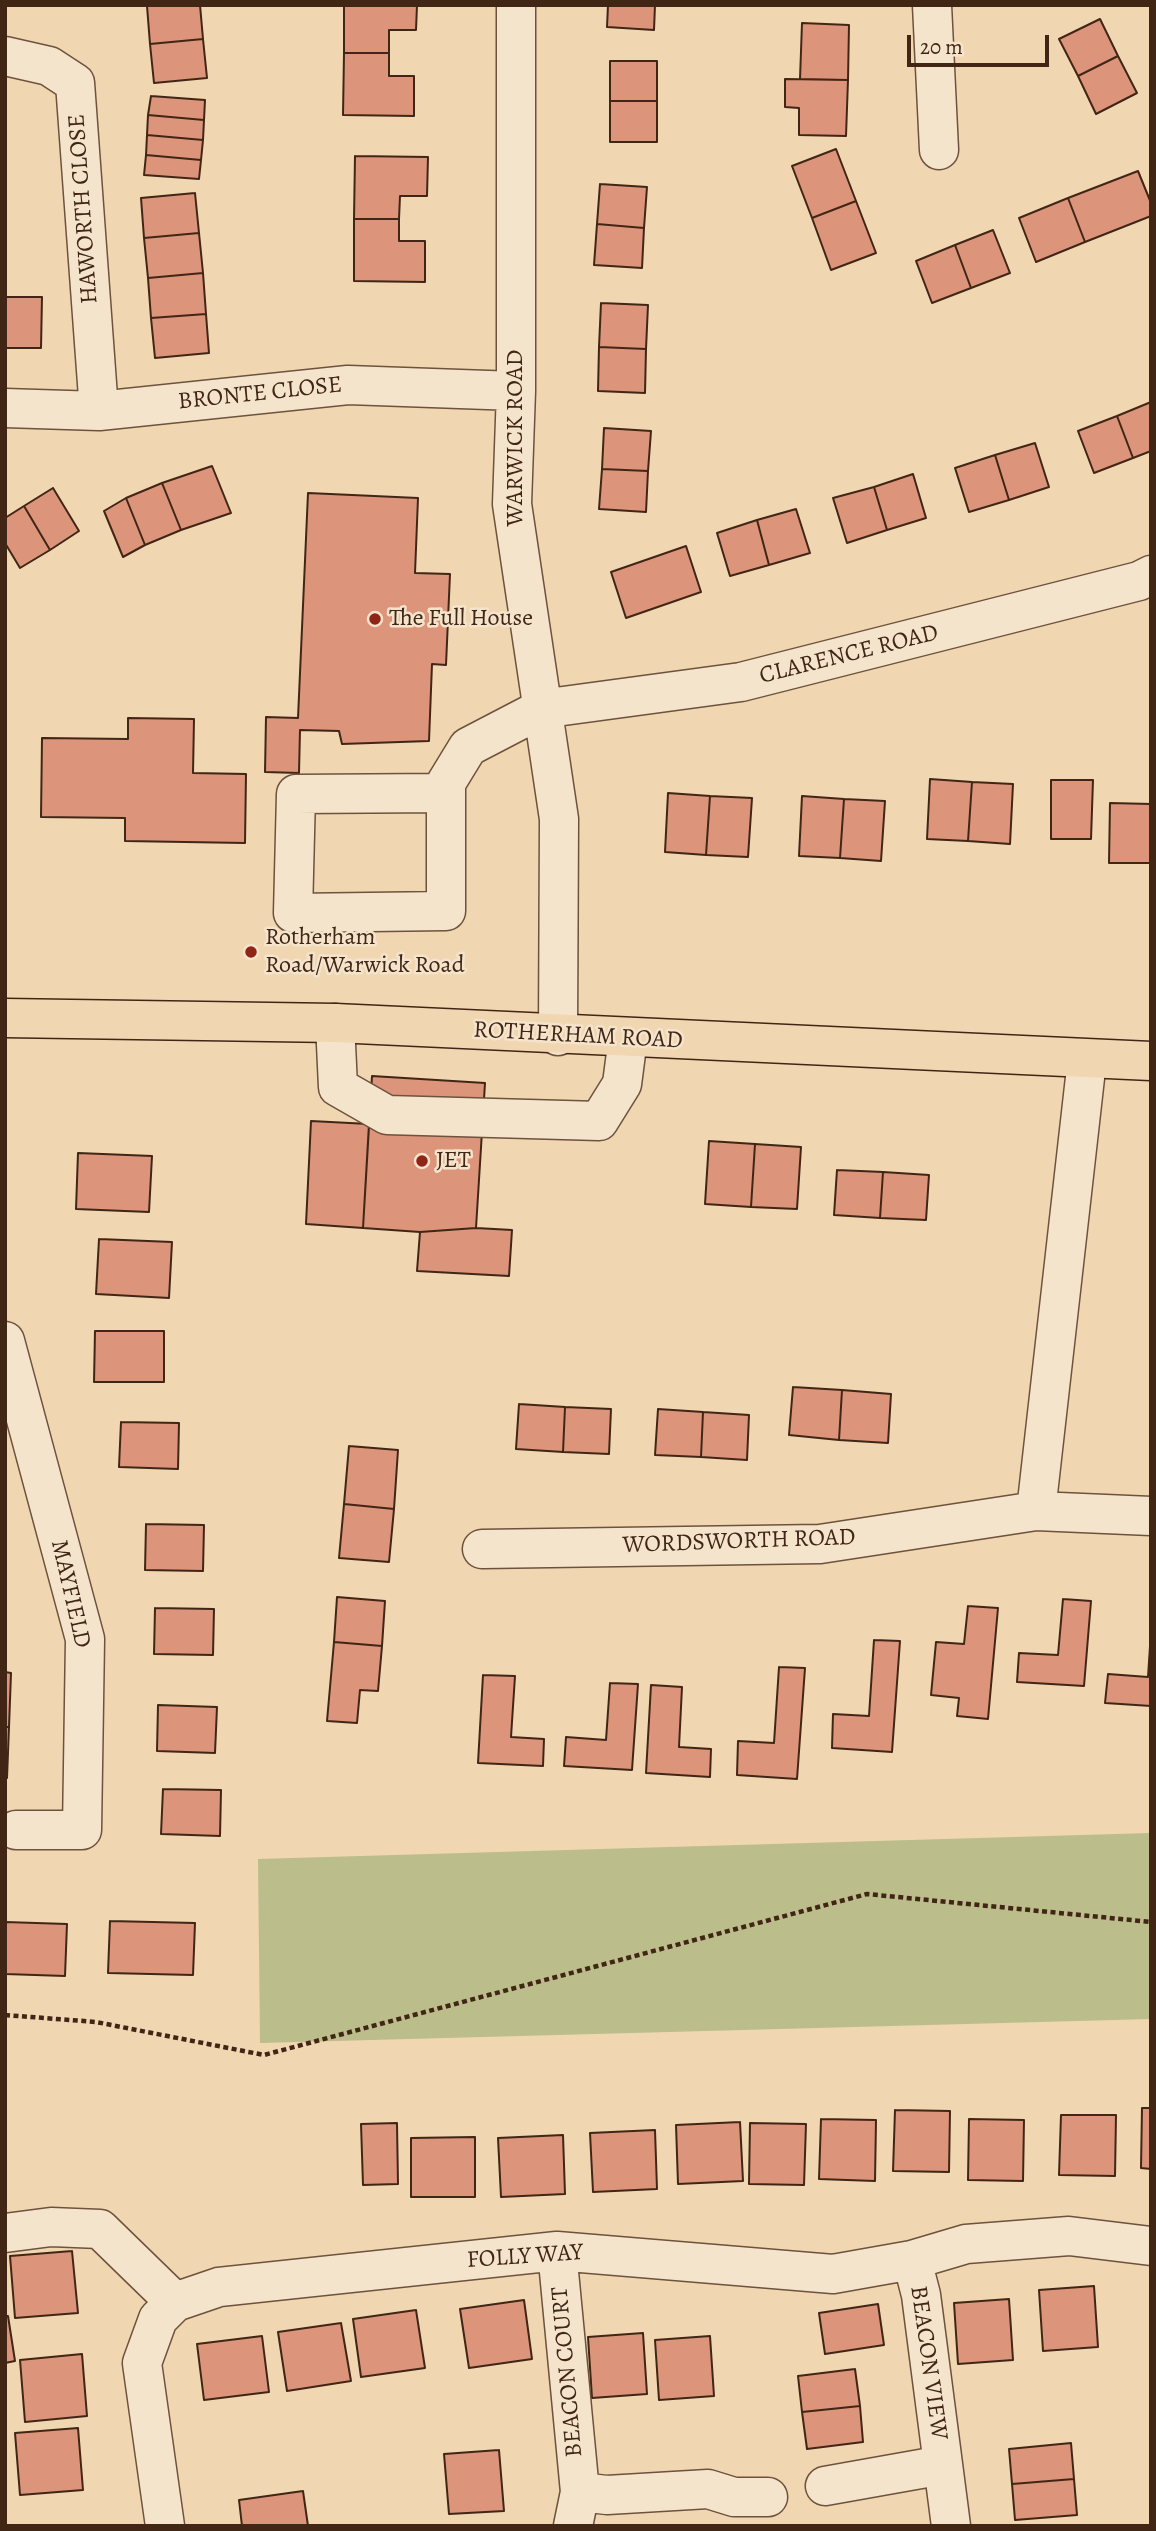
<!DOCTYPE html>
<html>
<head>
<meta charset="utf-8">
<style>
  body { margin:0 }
  #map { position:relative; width:1156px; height:2531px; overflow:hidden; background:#f0d6b1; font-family:Alegreya,serif }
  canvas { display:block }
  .frame { position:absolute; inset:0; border:7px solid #412616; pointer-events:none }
  .scale { position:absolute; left:907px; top:35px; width:142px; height:32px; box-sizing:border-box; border:4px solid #412616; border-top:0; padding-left:9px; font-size:21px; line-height:24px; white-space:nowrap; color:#412616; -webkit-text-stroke:5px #f5e4cc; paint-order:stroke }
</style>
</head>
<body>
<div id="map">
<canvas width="1156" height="2531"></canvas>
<div class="frame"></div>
<div class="scale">20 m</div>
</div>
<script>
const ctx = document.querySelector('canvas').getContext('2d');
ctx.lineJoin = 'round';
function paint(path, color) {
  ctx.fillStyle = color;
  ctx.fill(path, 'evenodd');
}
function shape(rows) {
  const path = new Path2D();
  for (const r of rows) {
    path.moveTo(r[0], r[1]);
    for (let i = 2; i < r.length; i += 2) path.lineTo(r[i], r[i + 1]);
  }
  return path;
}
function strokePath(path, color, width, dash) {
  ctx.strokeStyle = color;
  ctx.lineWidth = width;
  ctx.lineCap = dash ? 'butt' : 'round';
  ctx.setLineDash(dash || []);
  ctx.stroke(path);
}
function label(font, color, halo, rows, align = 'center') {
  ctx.font = font + ' Alegreya,serif';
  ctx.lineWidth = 5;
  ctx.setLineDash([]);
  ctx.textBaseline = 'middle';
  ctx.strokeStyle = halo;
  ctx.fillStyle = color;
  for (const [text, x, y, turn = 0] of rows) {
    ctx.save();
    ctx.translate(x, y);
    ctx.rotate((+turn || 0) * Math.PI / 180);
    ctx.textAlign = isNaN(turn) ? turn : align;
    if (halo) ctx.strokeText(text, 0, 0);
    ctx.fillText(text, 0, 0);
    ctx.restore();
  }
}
paint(shape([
  [1151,1833,1151,2019,260,2043,258,1859]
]), '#bbbd8a');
const building = shape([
  [200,5,203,39,150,44,147,6,200,5],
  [344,5,417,5,416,30,389,30,389,53,344,53,344,5],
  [608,5,655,5,654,30,607,27,608,5],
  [1100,19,1118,56,1078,76,1059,39,1100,19],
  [802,23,849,25,848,80,800,79,802,23],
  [203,39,207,78,154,83,150,44,203,39],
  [344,53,389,53,389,76,414,76,414,116,343,115,344,53],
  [1118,56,1137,93,1096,114,1078,76,1118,56],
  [610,61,657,61,657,101,610,101,610,61],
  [785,79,848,80,846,136,799,135,799,108,785,107,785,79],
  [151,96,205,100,204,120,148,115,151,96],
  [610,101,657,101,657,142,610,142,610,101],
  [148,115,204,120,203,140,147,135,148,115],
  [147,135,203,140,201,160,146,155,147,135],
  [836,149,856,201,812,218,792,166,836,149],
  [146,155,201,160,199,179,144,175,146,155],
  [355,156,428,157,427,196,400,196,399,219,354,219,355,156],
  [1138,171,1151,203,1151,216,1085,242,1068,198,1138,171],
  [600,184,647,187,644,228,597,224,600,184],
  [195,193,199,233,144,238,141,198,195,193],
  [1068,198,1085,242,1036,262,1019,218,1068,198],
  [856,201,876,253,831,270,812,218,856,201],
  [354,219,399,219,399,241,425,241,425,282,354,281,354,219],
  [597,224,644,228,642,268,594,265,597,224],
  [993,230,1010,273,971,288,955,245,993,230],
  [199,233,203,273,148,278,144,238,199,233],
  [955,245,971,288,932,303,916,261,955,245],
  [203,273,206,314,151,318,148,278,203,273],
  [5,297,42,297,41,348,5,348,5,297],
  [601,303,648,305,646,349,599,347,601,303],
  [206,314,209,353,155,358,151,318,206,314],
  [599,347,646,349,645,393,598,391,599,347],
  [1151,402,1151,451,1133,458,1117,416,1151,402],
  [1117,416,1133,458,1094,473,1078,431,1117,416],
  [604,428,651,431,648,471,602,469,604,428],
  [1035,443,1049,487,1009,500,995,455,1035,443],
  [995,455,1009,500,969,512,955,468,995,455],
  [212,466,231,513,181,530,162,483,212,466],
  [602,469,648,471,646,512,599,509,602,469],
  [913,474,926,518,887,530,874,487,913,474],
  [162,483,181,530,145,545,126,498,162,483],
  [874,487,887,530,847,543,833,498,874,487],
  [53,488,79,531,50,550,24,506,53,488],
  [308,493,418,498,415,573,450,574,446,665,432,664,429,741,342,744,339,731,300,730,299,773,265,772,266,717,298,718,308,493],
  [126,498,145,545,123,557,104,511,126,498],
  [24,506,50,550,20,568,5,543,5,518,24,506],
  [796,509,810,553,769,565,757,520,796,509],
  [757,520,769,565,730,576,717,533,757,520],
  [686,546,701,592,626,618,611,572,686,546],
  [128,718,194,719,193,773,246,774,245,843,125,841,125,818,41,817,42,738,128,739,128,718],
  [930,779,972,782,968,841,927,839,930,779],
  [1051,780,1093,780,1091,839,1051,839,1051,780],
  [972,782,1013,784,1010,844,968,841,972,782],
  [668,793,710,796,706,855,665,852,668,793],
  [710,796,752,798,748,857,706,855,710,796],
  [802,796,844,799,840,858,799,856,802,796],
  [844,799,885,801,881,861,840,858,844,799],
  [1110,803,1151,804,1151,863,1109,863,1110,803],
  [372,1076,485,1083,476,1228,420,1232,363,1228,372,1076],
  [311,1121,369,1124,363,1228,306,1224,311,1121],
  [709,1141,755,1144,751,1207,705,1204,709,1141],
  [755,1144,801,1147,797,1209,751,1207,755,1144],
  [78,1153,152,1156,149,1212,76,1209,78,1153],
  [837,1170,883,1172,880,1218,834,1215,837,1170],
  [883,1172,929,1175,926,1220,880,1218,883,1172],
  [476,1228,512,1230,509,1276,417,1271,420,1232,476,1228],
  [99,1239,172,1242,169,1298,96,1294,99,1239],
  [95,1331,164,1331,164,1382,94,1382,95,1331],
  [793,1387,842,1390,839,1440,789,1435,793,1387],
  [842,1390,891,1394,888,1443,839,1440,842,1390],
  [519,1404,565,1407,563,1452,516,1449,519,1404],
  [565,1407,611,1409,609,1454,563,1452,565,1407],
  [658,1409,703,1412,701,1457,655,1455,658,1409],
  [703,1412,749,1415,747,1460,701,1457,703,1412],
  [121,1422,179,1423,178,1469,119,1467,121,1422],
  [349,1446,398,1450,394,1509,344,1504,349,1446],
  [344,1504,394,1509,389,1562,339,1558,344,1504],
  [146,1524,204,1525,203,1571,145,1570,146,1524],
  [337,1597,385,1601,382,1646,334,1642,337,1597],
  [1063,1599,1091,1601,1084,1686,1017,1682,1019,1653,1058,1655,1063,1599],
  [968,1606,998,1608,988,1719,957,1716,959,1698,931,1695,936,1642,964,1644,968,1606],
  [155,1608,214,1609,213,1655,154,1654,155,1608],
  [1151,1631,1151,1706,1105,1703,1108,1674,1148,1677,1151,1631],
  [874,1640,900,1641,892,1752,832,1748,833,1714,869,1716,874,1640],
  [334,1642,382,1646,378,1691,360,1690,357,1723,327,1721,334,1642],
  [779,1667,805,1668,797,1779,737,1775,738,1741,774,1743,779,1667],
  [5,1672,11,1673,9,1727,5,1727,5,1672],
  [483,1675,515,1676,511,1737,544,1739,543,1766,478,1763,483,1675],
  [610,1683,638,1684,632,1770,564,1766,566,1737,606,1740,610,1683],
  [651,1685,682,1687,679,1747,711,1749,710,1777,646,1773,651,1685],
  [158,1705,217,1707,215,1753,157,1751,158,1705],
  [5,1727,9,1727,7,1778,5,1777,5,1727],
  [163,1789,221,1790,220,1836,161,1834,163,1789],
  [110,1921,195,1923,193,1975,108,1973,110,1921],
  [5,1922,67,1924,65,1976,5,1974,5,1922],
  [1142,2108,1151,2108,1151,2169,1141,2168,1142,2108],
  [895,2110,950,2111,949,2172,893,2171,895,2110],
  [1061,2115,1116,2115,1115,2176,1059,2175,1061,2115],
  [821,2119,876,2120,875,2181,819,2179,821,2119],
  [969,2119,1024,2120,1023,2181,968,2180,969,2119],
  [740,2122,743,2181,678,2184,676,2125,740,2122],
  [397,2123,398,2184,363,2185,361,2124,397,2123],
  [750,2123,806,2124,804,2185,749,2184,750,2123],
  [655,2130,657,2189,593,2192,590,2133,655,2130],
  [563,2135,565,2194,501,2197,498,2138,563,2135],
  [475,2137,475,2197,411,2197,411,2138,475,2137],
  [72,2251,78,2313,15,2318,10,2256,72,2251],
  [1094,2286,1098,2347,1043,2351,1039,2290,1094,2286],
  [1009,2299,1013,2360,958,2364,954,2303,1009,2299],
  [524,2300,532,2359,469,2368,460,2309,524,2300],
  [878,2304,884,2345,825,2354,819,2313,878,2304],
  [416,2310,425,2368,361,2377,353,2319,416,2310],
  [5,2316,8,2316,15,2361,5,2363,5,2316],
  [341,2323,351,2381,287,2391,278,2332,341,2323],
  [643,2333,647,2394,592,2398,588,2337,643,2333],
  [262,2336,269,2392,204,2400,197,2344,262,2336],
  [710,2336,714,2396,659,2400,655,2340,710,2336],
  [82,2354,87,2416,25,2422,20,2360,82,2354],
  [855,2369,860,2406,802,2412,798,2376,855,2369],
  [860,2406,863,2442,807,2449,802,2412,860,2406],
  [78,2428,83,2490,20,2495,15,2433,78,2428],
  [1071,2443,1074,2479,1012,2484,1009,2449,1071,2443],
  [499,2450,504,2511,449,2514,444,2454,499,2450],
  [1074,2479,1077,2515,1015,2520,1012,2484,1074,2479],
  [303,2491,308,2526,242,2526,239,2500,303,2491]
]);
paint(building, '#dc947b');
strokePath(building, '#412616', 2);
const minor = shape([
  [516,5,516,391,512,504,559,819,558,1036],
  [932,5,939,150],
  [5,56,49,66,75,83,99,411],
  [5,408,99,411,348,385,516,391],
  [445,793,296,794,293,913,446,911,446,783,468,747,541,709,741,682,1139,581,1151,575],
  [335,1023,338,1087,387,1115,599,1121,622,1084,628,1038],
  [5,1341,85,1639,82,1830,16,1830],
  [1036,1511,1087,1060],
  [482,1549,820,1544,1036,1511,1151,1516],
  [5,2233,51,2227,100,2229,175,2302],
  [557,2251,580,2492,573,2526],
  [912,2260,921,2295,951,2526],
  [825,2486,943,2465],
  [580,2492,607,2495,708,2489,734,2497,768,2497],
  [165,2526,142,2363,158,2319,175,2302,219,2287,557,2251,833,2274,912,2260,966,2244,1069,2236,1151,2246]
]);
const major = shape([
  [5,1018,335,1023,1151,1061]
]);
strokePath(minor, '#6d523d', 41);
strokePath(major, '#412616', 41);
strokePath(shape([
  [5,2015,96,2022,264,2055,867,1894,1151,1922]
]), '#412616', 4.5, [5, 3.5]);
strokePath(minor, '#f5e4cc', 38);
strokePath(major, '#f0d6b1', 38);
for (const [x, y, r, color] of [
  [375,619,7,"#8f2418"],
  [251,952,7,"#8f2418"],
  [422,1161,7,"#8f2418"]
]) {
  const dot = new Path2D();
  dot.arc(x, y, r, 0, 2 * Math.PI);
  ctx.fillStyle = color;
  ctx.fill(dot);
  strokePath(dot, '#f5e4cc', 2.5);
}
label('24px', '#412616', '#f5e4cc', [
  ["HAWORTH CLOSE",84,209,-94],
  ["BRONTE CLOSE",260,394,-6],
  ["WARWICK ROAD",516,438,-90],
  ["CLARENCE ROAD",849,655,-14],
  ["ROTHERHAM ROAD",578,1036,3],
  ["WORDSWORTH ROAD",739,1542,-2],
  ["MAYFIELD",70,1594,77],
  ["FOLLY WAY",525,2257,-4],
  ["BEACON VIEW",928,2363,82],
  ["BEACON COURT",568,2372,-95]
]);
label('24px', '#412616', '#f5e4cc', [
  ["The Full House",389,619],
  ["Rotherham",265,938],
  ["Road/Warwick Road",265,966],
  ["JET",436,1161]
], 'left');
</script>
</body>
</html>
